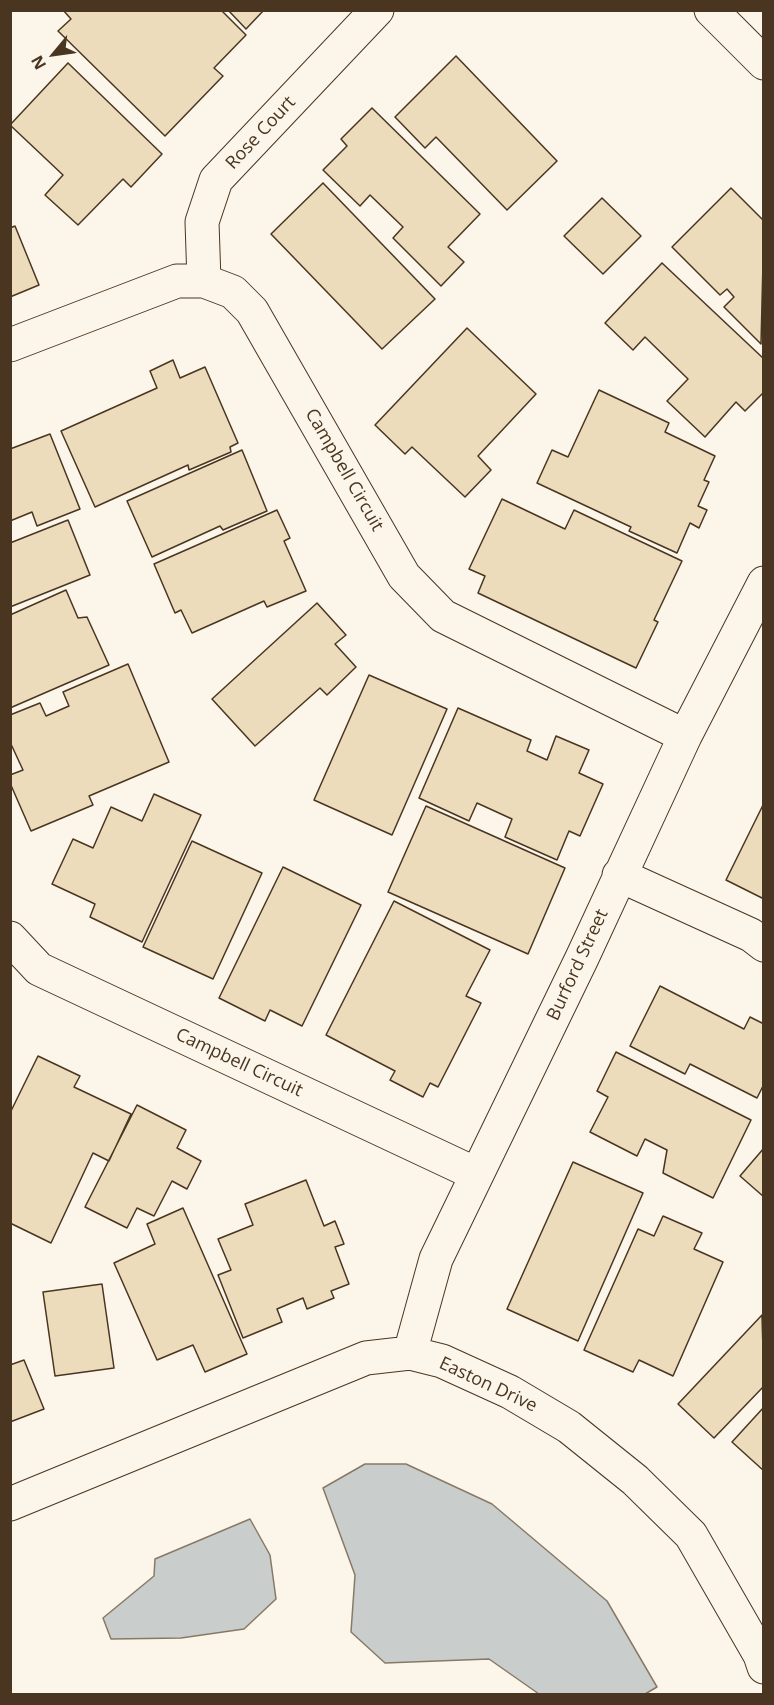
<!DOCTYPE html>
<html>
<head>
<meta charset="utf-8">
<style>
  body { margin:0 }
  #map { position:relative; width:774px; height:1705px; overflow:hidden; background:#fbf6e9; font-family:"Open Sans",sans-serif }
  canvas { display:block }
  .frame { position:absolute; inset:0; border:12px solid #4a3520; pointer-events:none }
  .north { position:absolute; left:24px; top:24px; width:60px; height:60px; -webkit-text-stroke:4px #fbf6e9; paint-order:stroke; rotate:241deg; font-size:16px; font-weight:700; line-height:24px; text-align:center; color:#4a3520 }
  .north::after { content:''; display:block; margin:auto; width:21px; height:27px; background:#4a3520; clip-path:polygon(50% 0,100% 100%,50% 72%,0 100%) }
</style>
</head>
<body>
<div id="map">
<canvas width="774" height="1705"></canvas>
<div class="frame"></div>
<div class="north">N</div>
</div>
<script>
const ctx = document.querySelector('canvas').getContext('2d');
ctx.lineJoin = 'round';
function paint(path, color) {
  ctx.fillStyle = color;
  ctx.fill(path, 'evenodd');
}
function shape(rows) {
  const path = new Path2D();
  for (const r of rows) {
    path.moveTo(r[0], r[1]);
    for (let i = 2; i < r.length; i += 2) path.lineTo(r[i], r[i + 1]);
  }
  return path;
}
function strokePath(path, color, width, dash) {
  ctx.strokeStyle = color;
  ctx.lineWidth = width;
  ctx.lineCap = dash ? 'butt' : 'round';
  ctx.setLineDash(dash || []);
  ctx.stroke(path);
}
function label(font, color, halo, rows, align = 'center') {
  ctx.font = font + ' "Open Sans",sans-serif';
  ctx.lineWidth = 4.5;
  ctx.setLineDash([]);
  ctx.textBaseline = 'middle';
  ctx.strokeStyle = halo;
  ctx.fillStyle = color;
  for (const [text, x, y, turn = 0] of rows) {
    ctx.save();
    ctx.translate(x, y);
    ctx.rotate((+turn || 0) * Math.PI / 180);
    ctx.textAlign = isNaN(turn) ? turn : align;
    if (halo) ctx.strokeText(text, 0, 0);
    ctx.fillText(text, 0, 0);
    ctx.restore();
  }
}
const water = shape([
  [365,1464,406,1464,492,1504,607,1601,657,1687,645,1694,539,1694,489,1659,385,1663,351,1632,355,1575,323,1488,365,1464],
  [250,1519,270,1555,276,1599,244,1629,181,1638,111,1639,103,1618,154,1576,155,1559,250,1519]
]);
paint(water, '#c9cecd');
strokePath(water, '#887966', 1.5);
const building = shape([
  [63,10,221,10,246,35,214,68,223,76,165,136,58,31,71,19,63,10],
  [228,10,264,10,246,29,228,10],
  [456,56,557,161,507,210,436,137,425,148,395,117,456,56],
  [68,63,162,154,131,187,123,179,78,225,45,195,63,175,10,125,68,63],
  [372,108,480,214,448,247,464,262,441,286,393,238,403,227,370,195,360,206,323,170,347,146,341,139,372,108],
  [323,183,435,299,382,349,271,234,323,183],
  [731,188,764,221,761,344,724,307,734,297,727,289,720,295,672,247,731,188],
  [602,198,641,236,603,274,564,236,602,198],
  [15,226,39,285,10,297,10,228,15,226],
  [662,263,764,359,764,392,745,411,736,402,705,437,667,401,688,379,645,337,633,350,605,323,662,263],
  [467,328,536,394,478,456,491,470,465,497,412,447,405,454,375,425,467,328],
  [173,360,180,378,205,367,238,443,230,447,231,452,189,470,188,465,95,507,61,431,157,388,150,371,173,360],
  [599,390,669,423,665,432,715,456,704,480,709,482,698,506,707,510,699,528,690,523,677,553,629,531,631,527,537,483,552,450,568,457,599,390],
  [50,434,80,509,37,526,32,512,10,521,10,449,50,434],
  [242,450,267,511,223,530,220,526,152,557,127,501,242,450],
  [502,499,565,529,574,510,682,561,654,620,658,622,636,668,478,593,485,576,469,569,502,499],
  [277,510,290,538,284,541,306,591,267,607,264,601,192,633,181,610,175,613,154,564,277,510],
  [68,520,90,575,10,607,10,543,68,520],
  [66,590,78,618,87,617,109,665,10,708,10,615,66,590],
  [317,603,346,635,335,644,356,667,327,695,320,688,255,746,212,699,317,603],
  [128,664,169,762,89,796,93,805,31,831,10,783,10,775,23,770,10,742,10,715,40,703,46,716,69,706,63,692,128,664],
  [369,675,447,709,392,835,314,800,369,675],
  [458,708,531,740,527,751,547,760,556,736,589,750,579,773,603,784,580,836,569,831,557,860,505,837,512,819,477,803,469,821,419,798,458,708],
  [154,794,201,815,142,942,90,917,95,904,52,884,73,839,93,848,111,807,142,821,154,794],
  [764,803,764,899,726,880,764,803],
  [426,806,565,868,528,954,388,892,426,806],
  [192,841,262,873,213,979,143,947,192,841],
  [283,867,361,905,302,1026,270,1010,265,1021,219,998,283,867],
  [394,901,490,950,466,996,481,1003,438,1087,430,1083,423,1097,390,1080,395,1071,326,1035,394,901],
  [660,986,744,1029,750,1017,764,1024,764,1084,757,1098,690,1064,685,1074,630,1046,660,986],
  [616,1052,751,1120,713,1198,663,1173,667,1150,645,1139,637,1156,590,1132,608,1097,597,1091,616,1052],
  [38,1056,80,1076,74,1087,131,1114,109,1161,93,1153,51,1243,10,1223,10,1113,38,1056],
  [137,1105,186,1130,177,1148,201,1161,187,1189,172,1181,154,1216,137,1208,127,1228,85,1207,137,1105],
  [764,1148,764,1197,740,1176,764,1148],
  [573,1162,643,1193,578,1341,507,1309,573,1162],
  [306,1180,324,1226,335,1221,344,1244,335,1247,349,1284,331,1291,334,1298,307,1309,303,1298,277,1309,282,1322,243,1338,218,1275,231,1270,218,1239,253,1225,245,1204,306,1180],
  [183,1208,247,1354,205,1372,193,1345,157,1360,114,1263,155,1244,147,1224,183,1208],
  [663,1216,702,1233,694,1249,723,1262,673,1376,639,1360,633,1372,584,1350,638,1229,654,1236,663,1216],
  [102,1284,114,1368,55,1376,43,1292,102,1284],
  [762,1315,764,1386,714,1438,678,1404,762,1315],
  [24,1360,44,1409,10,1422,10,1365,24,1360],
  [764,1407,764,1471,732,1442,764,1407]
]);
paint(building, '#ecdcbc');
strokePath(building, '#4a3520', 1.5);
const minor = shape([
  [711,10,764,63],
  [204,281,202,222,216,180,377,10],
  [10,345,177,281,204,281,233,292,252,311,404,576,443,616,685,736],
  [619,875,751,935,764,945],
  [10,938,39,969,476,1174],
  [410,1353,436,1259,582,958,685,736,764,583],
  [10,1504,366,1358,410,1353,442,1361,510,1392,569,1427,635,1480,691,1535,760,1655,764,1667]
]);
strokePath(minor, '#4a3520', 35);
strokePath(minor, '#fbf6e9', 33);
label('18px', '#4a3520', '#fbf6e9', [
  ["Rose Court",261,133,-47],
  ["Campbell Circuit",344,470,60],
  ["Burford Street",578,965,-65],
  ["Campbell Circuit",239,1063,25],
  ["Easton Drive",488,1385,25]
]);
</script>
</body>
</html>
